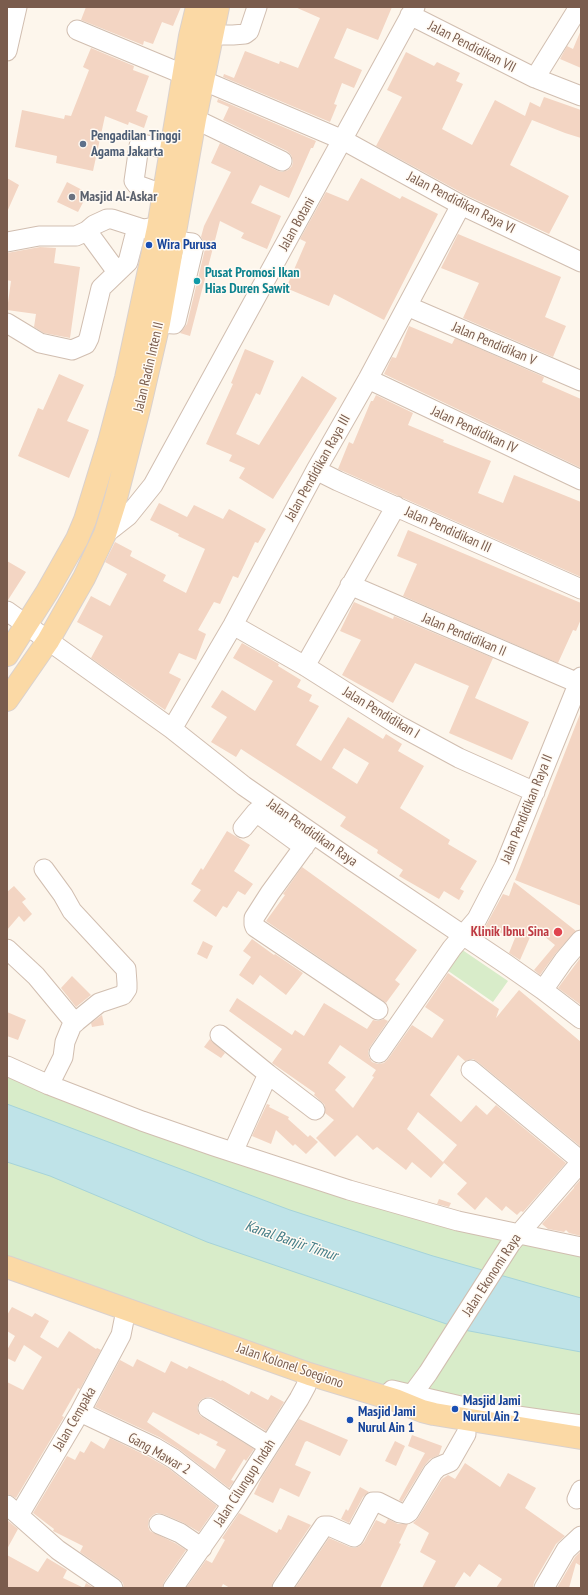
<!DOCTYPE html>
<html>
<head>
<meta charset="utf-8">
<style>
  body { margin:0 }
  #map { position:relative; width:588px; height:1595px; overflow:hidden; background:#fdf6ec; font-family:"PT Sans Narrow",sans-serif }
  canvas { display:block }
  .frame { position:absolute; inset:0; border:8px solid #7a5c4d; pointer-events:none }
</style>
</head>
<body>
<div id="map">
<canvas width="588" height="1595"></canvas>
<div class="frame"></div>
</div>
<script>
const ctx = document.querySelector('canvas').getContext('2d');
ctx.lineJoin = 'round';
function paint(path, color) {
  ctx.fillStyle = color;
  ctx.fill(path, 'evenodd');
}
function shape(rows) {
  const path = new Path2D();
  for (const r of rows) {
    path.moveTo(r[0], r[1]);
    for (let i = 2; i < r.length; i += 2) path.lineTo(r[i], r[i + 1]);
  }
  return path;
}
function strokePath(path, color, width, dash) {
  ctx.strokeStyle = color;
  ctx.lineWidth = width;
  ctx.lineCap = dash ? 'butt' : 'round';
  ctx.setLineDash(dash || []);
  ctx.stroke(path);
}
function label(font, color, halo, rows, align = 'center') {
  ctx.font = font + ' "PT Sans Narrow",sans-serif';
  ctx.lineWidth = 3;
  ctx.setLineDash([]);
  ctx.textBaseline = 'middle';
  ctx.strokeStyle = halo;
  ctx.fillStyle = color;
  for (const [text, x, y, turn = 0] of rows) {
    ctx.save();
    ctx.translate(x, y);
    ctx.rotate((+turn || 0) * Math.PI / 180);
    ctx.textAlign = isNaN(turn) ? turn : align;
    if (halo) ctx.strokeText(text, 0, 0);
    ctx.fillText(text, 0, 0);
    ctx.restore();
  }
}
paint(shape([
  [458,947,508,981,493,1002,444,968],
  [7,1066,233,1152,581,1247,581,1438,472,1420,7,1267]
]), '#d8ecc9');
const water = shape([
  [7,1104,290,1210,433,1256,581,1298,581,1352,464,1330,207,1242,50,1176,7,1162,7,1104]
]);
paint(water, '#bfe3e8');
strokePath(water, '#a5d3da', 1);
paint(shape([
  [86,7,181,7,173,26,162,22,153,44,144,41,143,45,81,20],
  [295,7,392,7,378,40,347,28,334,58,362,70,354,88,342,83,334,104,337,105,330,122,223,77,224,74,234,78,245,51,279,64,280,61,298,68,320,18],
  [581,30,581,68,560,59,567,46,573,49],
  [91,48,134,66,133,70,149,76,136,111,148,116,144,128,129,122,128,125,105,116,93,171,56,163,57,156,15,147,22,110,64,119,65,115,71,116,89,70,83,67],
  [406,52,434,66,437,62,460,73,456,81,463,84,442,129,472,145,495,100,525,116,530,102,540,107,544,97,581,110,581,138,565,133,532,120,510,165,569,196,549,234,466,195,376,146,402,97,387,90],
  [218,99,316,141,313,148,311,148,289,198,260,185,251,203,281,216,267,249,241,238,244,233,220,221,190,336,180,333,187,324,205,249,205,244,201,237,204,226,231,172,211,163,220,143,278,171,282,172,288,170,292,166,293,161,291,155,287,151,223,120,229,107,217,102],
  [7,178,19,185,7,212],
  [361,178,400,199,402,196,438,214,384,320,334,294,329,306,286,288,306,242,300,239,326,192,348,201],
  [67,182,88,193,78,212,57,202],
  [458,234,561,277,545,317,566,326,553,357,463,318,479,283,441,268],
  [40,247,56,248,54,263,80,267,70,338,44,333,34,327,36,314,7,310,11,281,7,280,7,253],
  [409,326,452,344,455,338,544,377,542,382,581,399,581,468,384,374,392,357,396,358],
  [245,349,274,361,260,395,256,393,236,434,259,445,302,376,337,398,273,499,239,478,245,468,229,461,232,455,206,444,233,384,231,383],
  [59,374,84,385,67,421,89,430,69,478,18,456,38,408,43,410],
  [376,395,413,413,408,425,444,440,443,442,491,461,478,493,503,503,514,475,581,502,581,577,338,469,349,442,353,444,371,401,373,401],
  [159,503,187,517,194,505,223,519,229,509,266,529,258,543,255,542,238,578,233,576,220,604,214,602,198,630,206,634,196,660,179,653,169,673,181,679,165,710,91,658,103,636,77,622,91,596,110,606,127,574,105,562,115,542,132,551,130,556,166,575,163,581,186,593,205,549,178,536,179,534,150,520],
  [408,530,581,603,581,619,576,631,573,630,558,663,403,596,417,564,397,556],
  [7,561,26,572,8,600,7,600],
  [354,602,393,619,394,616,493,658,475,698,529,722,512,760,449,733,469,686,415,663,393,703,342,675,361,640,340,631],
  [242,643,279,664,278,666,301,680,297,687,312,695,309,701,319,706,296,745,321,761,348,717,383,739,386,734,402,744,398,751,424,766,400,808,450,840,448,844,477,861,460,889,464,891,459,900,444,891,439,899,399,876,403,870,377,853,378,850,340,826,346,817,241,749,236,757,211,742,227,717,211,707,222,690,255,711,273,681,233,658],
  [344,748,369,763,357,784,332,768],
  [580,714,581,714,581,906,515,880],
  [227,831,250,845,234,871,253,884,245,895,238,891,227,908,223,906,216,917,193,901,201,890,191,884,201,868,203,870],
  [302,867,417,950,395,980,400,984,386,1003,266,921,285,895,283,894],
  [514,882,576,931,556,953,540,975,534,970,555,945,534,928,520,960,509,953,515,938,485,927,503,894,509,896],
  [14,886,26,899,22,902,32,914,24,922,19,916,7,930,7,892],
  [252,939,274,955,275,954,303,973,286,995,260,975,253,985,239,975,251,957,243,951],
  [203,941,213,946,207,959,197,954],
  [581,957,581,1005,558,988],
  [448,973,499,1009,496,1018,519,990,581,1042,581,1147,478,1062,473,1059,465,1061,458,1055,430,1095,461,1122,476,1105,487,1115,496,1105,566,1163,523,1212,521,1211,517,1215,506,1206,502,1211,486,1197,475,1210,457,1194,467,1183,443,1162,457,1145,418,1112,407,1129,444,1163,431,1178,412,1162,406,1170,377,1147,373,1150,357,1135,335,1157,316,1138,334,1120,325,1113,325,1105,314,1095,315,1093,272,1063,282,1049,229,1011,237,998,292,1035,295,1030,304,1036,324,1003,367,1029,373,1020,378,1021,384,1019,388,1021,370,1047,368,1052,369,1057,372,1062,378,1064,384,1063,388,1059,412,1025,432,1038,444,1020,425,1007],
  [340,1045,376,1070,372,1076,374,1077,353,1108,335,1090,346,1077,328,1063],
  [72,976,91,995,76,1007,61,988],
  [7,1012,26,1020,18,1040,7,1036],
  [102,1015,104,1025,92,1027,91,1023],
  [210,1039,225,1053,221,1058,204,1047],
  [267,1104,270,1105,269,1107,289,1117,288,1119,308,1137,310,1135,318,1142,306,1154,295,1144,293,1146,276,1130,271,1144,252,1136],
  [581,1179,581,1236,569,1233,566,1230,564,1232,548,1229,542,1224,574,1188,574,1187],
  [439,1199,451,1203,449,1207,437,1204],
  [12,1307,32,1317,35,1313,49,1321,40,1337,58,1348,69,1331,96,1349,97,1348,101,1350,80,1389,78,1388,62,1416,64,1417,16,1498,7,1494,7,1382,23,1390,42,1357,24,1345,15,1362,7,1358,7,1350,15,1336,7,1331,7,1315],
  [137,1359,165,1373,171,1361,187,1369,189,1366,221,1381,222,1380,249,1395,251,1391,268,1400,271,1395,284,1402,266,1431,213,1398,208,1397,202,1399,199,1402,197,1408,199,1414,202,1417,254,1449,246,1461,244,1459,231,1480,234,1481,229,1488,180,1450,159,1437,95,1407,120,1360,133,1367],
  [153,1412,199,1435,200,1433,218,1442,216,1445,226,1450,215,1469,147,1422],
  [299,1419,348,1440,340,1456,307,1441,305,1442,295,1465,311,1472,299,1497,280,1488,273,1503,254,1494,262,1477],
  [412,1435,442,1446,439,1455,430,1459,424,1466,402,1502,399,1500,425,1453,408,1446],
  [110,1438,149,1457,168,1468,217,1506,199,1532,184,1523,163,1514,157,1513,153,1515,149,1519,148,1526,150,1531,175,1543,186,1550,164,1582,162,1588,124,1588,123,1583,119,1579,80,1552,83,1546,53,1531,54,1529,33,1513,67,1456,75,1460,80,1451,84,1453,91,1441,104,1449],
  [395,1441,405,1446,396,1466,385,1461],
  [465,1463,500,1487,508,1473,536,1488,525,1508,565,1536,556,1544,534,1582,533,1588,496,1588,502,1579,479,1564,470,1577,464,1572,454,1588,422,1588,436,1561,420,1552,429,1533,413,1523,418,1518,442,1479,448,1475,455,1479],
  [360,1487,369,1492,363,1497,349,1523,341,1519,346,1509,348,1511],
  [239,1513,277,1533,279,1529,281,1530,288,1515,311,1525,273,1582,271,1588,230,1588,223,1584,221,1588,186,1588,206,1560,212,1563,225,1540,222,1538],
  [388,1519,398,1524,408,1524,399,1543,401,1544,380,1588,295,1588,329,1538,350,1547,355,1548,360,1546,364,1542,376,1520,385,1524],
  [7,1520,18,1529,7,1549],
  [581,1551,581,1566,576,1563,569,1588,557,1588,575,1557],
  [7,1555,38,1572,47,1558,67,1570,63,1578,84,1588,86,1583,94,1588,7,1588]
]), '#f3d5c3');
const minor = shape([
  [410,15,535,78,579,7],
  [77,30,185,75],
  [212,35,233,35,245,34,249,31,257,7],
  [7,51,17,7],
  [535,78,581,96],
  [202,80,343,140,461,205,581,262],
  [195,119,282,161],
  [165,195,137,185,134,181,139,146,142,144,172,150],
  [87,231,117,272],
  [7,242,39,236,76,236,87,231,94,225,107,219,112,219,143,229,149,228],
  [407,306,581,381],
  [7,323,40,343,72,350,86,344,89,338,101,288,128,262,137,227],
  [159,323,174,324,176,321,194,246,192,243,174,241],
  [368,379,581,480],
  [316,470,338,481,581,589],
  [105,534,128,516,153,485,415,7],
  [350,585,578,683],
  [7,611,172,729,244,786,354,862,506,964,543,990,581,1019],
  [233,625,305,666,398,725,459,758,535,792],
  [305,666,396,506],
  [172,729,233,625,316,470,368,379,461,205],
  [243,828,256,812,304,847],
  [313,834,270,893,254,918,254,924,255,927,378,1010],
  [44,869,63,895,72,911,123,966,126,969,127,983,127,989,123,995,99,1003,72,1025,65,1042,63,1057,49,1085],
  [7,949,36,976,75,1023],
  [543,990,564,960,581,940],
  [220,1035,268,1074,315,1110],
  [379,1053,452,948,477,919,504,867,581,677],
  [7,1066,49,1085,142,1121,214,1146,349,1190,458,1221,581,1247],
  [471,1070,581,1161],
  [233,1152,268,1074],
  [392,1390,482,1411,581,1425],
  [411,1396,428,1373,511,1243,581,1162],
  [208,1408,269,1446],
  [80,1412,154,1447,174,1459,232,1504],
  [577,1499,581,1490],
  [7,1505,58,1550,113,1588],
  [19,1515,80,1412,121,1335,124,1320],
  [159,1524,180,1533,202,1548],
  [173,1588,232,1504,299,1399,306,1386,309,1374],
  [282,1588,324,1526,329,1526,354,1537,373,1502,378,1502,400,1513,406,1514,409,1512,433,1472,438,1467,450,1462,466,1434],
  [544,1588,566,1550,581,1536]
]);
const major = shape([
  [7,655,47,592,77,539,85,520,109,442,126,378,158,228,190,36,197,7],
  [7,700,48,641,84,578,105,534,115,502,139,409,159,323,195,119,218,7],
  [7,1267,309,1374,395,1400,422,1411,434,1414,581,1438]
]);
strokePath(minor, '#d1beb0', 21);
strokePath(major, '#dad1cd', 24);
strokePath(minor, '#fff', 19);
strokePath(major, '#fbd9a5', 22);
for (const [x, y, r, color] of [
  [83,144,4,"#5c6f8a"],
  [72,197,4,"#6b7280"],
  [149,245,4,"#1a4fb4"],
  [197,281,4,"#0f9aa8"],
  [558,932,5,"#e0444e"],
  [455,1409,4,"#1a4fb4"],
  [350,1420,4,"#1a4fb4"]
]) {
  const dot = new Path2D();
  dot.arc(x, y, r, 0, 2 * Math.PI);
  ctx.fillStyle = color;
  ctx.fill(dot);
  strokePath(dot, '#fffaf3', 1.5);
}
label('14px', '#7a5c4d', '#fffaf3', [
  ["Jalan Pendidikan VII",472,47,27],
  ["Jalan Pendidikan Raya VI",461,203,27],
  ["Jalan Botani",297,224,-61],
  ["Jalan Pendidikan V",494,344,23],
  ["Jalan Radin Inten II",149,367,-77],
  ["Jalan Pendidikan IV",474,430,25],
  ["Jalan Pendidikan Raya III",318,468,-61],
  ["Jalan Pendidikan III",448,530,24],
  ["Jalan Pendidikan II",464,635,23],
  ["Jalan Pendidikan I",381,713,31],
  ["Jalan Pendidikan Raya II",527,809,-68],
  ["Jalan Pendidikan Raya",312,833,35],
  ["Jalan Ekonomi Raya",492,1275,-57],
  ["Jalan Kolonel Soegiono",290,1366,19],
  ["Jalan Cempaka",75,1419,-60],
  ["Gang Mawar 2",159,1454,30],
  ["Jalan Cilungup Indah",245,1483,-57]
]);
label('bold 14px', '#4e5e75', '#fffaf3', [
  ["Pengadilan Tinggi",91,136],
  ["Agama Jakarta",91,152]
], 'left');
label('bold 14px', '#5b616d', '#fffaf3', [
  ["Masjid Al-Askar",80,197]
], 'left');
label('bold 14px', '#164399', '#fffaf3', [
  ["Wira Purusa",157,245],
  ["Masjid Jami",463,1401],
  ["Nurul Ain 2",463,1417],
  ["Masjid Jami",358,1412],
  ["Nurul Ain 1",358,1428]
], 'left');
label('bold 14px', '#0d838f', '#fffaf3', [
  ["Pusat Promosi Ikan",205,273],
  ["Hias Duren Sawit",205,289]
], 'left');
label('bold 14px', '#be3a42', '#fffaf3', [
  ["Klinik Ibnu Sina",549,932]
], 'right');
label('italic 15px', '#437c86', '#fffaf3', [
  ["Kanal Banjir Timur",291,1241,19]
]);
</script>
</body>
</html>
